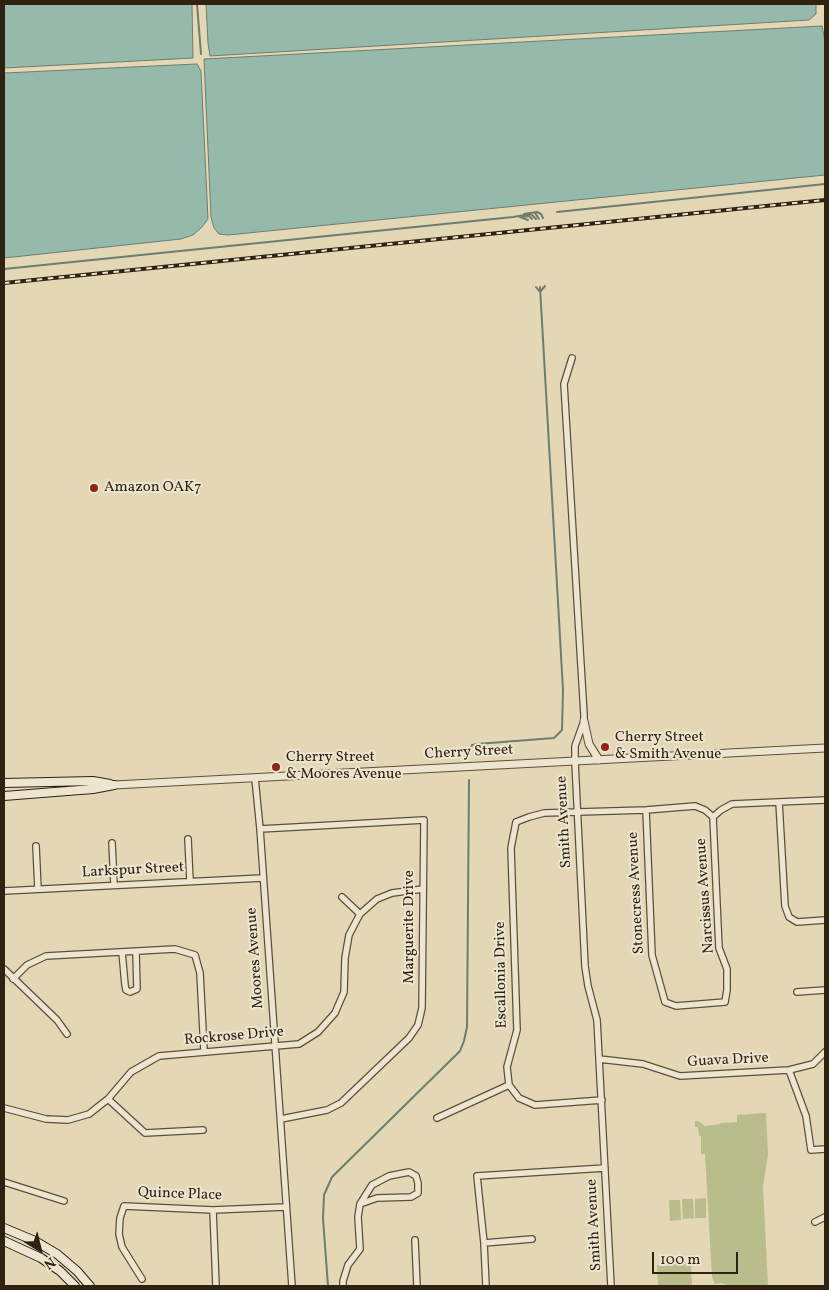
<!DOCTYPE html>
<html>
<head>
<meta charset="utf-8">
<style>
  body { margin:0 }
  #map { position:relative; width:829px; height:1290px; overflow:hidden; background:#e3d7b6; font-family:Vollkorn,serif }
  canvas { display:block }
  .frame { position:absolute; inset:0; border:5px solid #302211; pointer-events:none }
  .north { position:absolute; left:15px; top:1225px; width:50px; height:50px; -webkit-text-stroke:4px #ede5d0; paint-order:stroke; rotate:144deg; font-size:14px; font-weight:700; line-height:20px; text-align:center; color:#302211 }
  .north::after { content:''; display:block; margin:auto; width:18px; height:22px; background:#302211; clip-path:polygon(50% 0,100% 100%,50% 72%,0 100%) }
  .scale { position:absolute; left:652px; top:1252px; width:86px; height:22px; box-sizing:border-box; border:2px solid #302211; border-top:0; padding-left:6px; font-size:15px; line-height:18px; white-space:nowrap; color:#302211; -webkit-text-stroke:4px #ede5d0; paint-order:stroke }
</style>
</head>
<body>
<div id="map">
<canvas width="829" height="1290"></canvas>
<div class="frame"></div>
<div class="north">N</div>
<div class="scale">100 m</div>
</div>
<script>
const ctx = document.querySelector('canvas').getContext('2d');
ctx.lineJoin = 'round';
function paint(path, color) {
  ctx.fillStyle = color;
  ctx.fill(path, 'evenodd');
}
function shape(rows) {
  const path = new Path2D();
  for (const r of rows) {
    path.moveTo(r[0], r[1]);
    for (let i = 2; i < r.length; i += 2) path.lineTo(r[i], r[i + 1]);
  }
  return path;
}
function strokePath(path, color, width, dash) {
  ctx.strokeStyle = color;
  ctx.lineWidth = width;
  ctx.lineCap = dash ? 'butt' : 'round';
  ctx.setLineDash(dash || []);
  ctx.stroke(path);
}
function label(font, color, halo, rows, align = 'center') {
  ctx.font = font + ' Vollkorn,serif';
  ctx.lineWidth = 4;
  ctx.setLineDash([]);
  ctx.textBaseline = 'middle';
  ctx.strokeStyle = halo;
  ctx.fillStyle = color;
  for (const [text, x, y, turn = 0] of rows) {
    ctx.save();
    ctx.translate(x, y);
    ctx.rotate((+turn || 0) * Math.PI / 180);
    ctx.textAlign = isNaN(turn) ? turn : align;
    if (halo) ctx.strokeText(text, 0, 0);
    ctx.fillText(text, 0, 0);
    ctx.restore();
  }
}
paint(shape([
  [766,1113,768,1155,763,1186,768,1286,730,1286,721,1283,715,1284,712,1277,705,1154,701,1154,701,1136,699,1136,698,1127,695,1127,695,1121,698,1121,705,1126,720,1124,720,1123,737,1122,737,1115],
  [706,1198,706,1218,695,1218,695,1199],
  [682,1199,693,1199,694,1218,683,1219],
  [669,1200,680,1200,681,1220,670,1221],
  [691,1263,692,1286,658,1286,657,1265]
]), '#b9bd8b');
const water = shape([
  [4,4,192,4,193,58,4,68,4,4],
  [206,4,816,4,816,14,809,20,210,56,208,43,206,4],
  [822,26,825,41,825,175,228,235,219,234,214,228,211,217,204,59,822,26],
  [197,64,201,71,208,219,202,227,193,235,181,239,4,258,4,73,197,64]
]);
paint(water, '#95baac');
strokePath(water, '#6d7d6e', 1);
strokePath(shape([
  [197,4,201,54],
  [557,212,825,184],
  [535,213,539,219],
  [524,214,537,212,541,214,543,218],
  [520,217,528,220],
  [521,217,529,216,532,219],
  [4,269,513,217,531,214,536,219],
  [536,287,540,292],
  [540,292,545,286],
  [468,755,472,745,477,744,554,738,562,730,563,690,540,287],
  [328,1286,323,1218,324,1195,332,1177,460,1051,464,1041,467,1027,469,780]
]), '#6d7d6e', 2);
const minor = shape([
  [572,358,564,384,584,715,584,721,575,746,575,762,585,966,588,986,597,1020,611,1286],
  [255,778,260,829,292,1286],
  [779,802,785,906,789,917,797,922,825,920],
  [646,810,652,955,665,1002,676,1006,725,1002,727,990,727,969,719,948,713,817],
  [260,829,424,820,422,1008,418,1025,409,1038,341,1103,327,1110,281,1119],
  [188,839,190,881],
  [112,843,114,884],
  [36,846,38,889],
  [4,891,263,878],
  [342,897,360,914],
  [122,952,125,985,126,990,130,992,137,989,136,952],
  [4,969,57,1020,67,1034],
  [13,979,27,965,46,956,175,949,195,955,200,973,204,1051],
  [797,992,825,990],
  [599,1059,643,1064,680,1076,789,1070,813,1064,825,1052],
  [789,1070,806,1116,811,1150,825,1149],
  [108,1099,145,1133,203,1130],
  [602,1100,535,1105,519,1098,509,1085,507,1067,517,1030,511,848,516,822,529,817,544,813,646,810,695,806,705,810,713,817,721,810,732,804,825,800],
  [4,1108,46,1119,68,1120,89,1114,108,1099,131,1072,159,1056,299,1044,318,1032,335,1013,344,992,345,958,349,935,360,914,377,899,392,893,423,889],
  [437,1118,509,1085],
  [4,1182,64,1201],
  [213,1210,216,1286],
  [815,1222,825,1217],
  [415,1240,417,1286],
  [484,1243,532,1239],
  [142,1279,122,1247,119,1234,120,1218,124,1206,213,1210,285,1207],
  [343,1286,343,1281,348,1265,360,1249,358,1217,360,1204,372,1185,389,1176,409,1172,416,1176,418,1183,418,1193,411,1197,377,1198,360,1204],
  [486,1286,484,1243,477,1176,605,1168]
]);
const tertiary = shape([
  [584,721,589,744,599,760],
  [114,785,825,748]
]);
const secondary = shape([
  [4,783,93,781,110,784],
  [4,796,93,789,114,785],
  [4,1228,35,1241,57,1254,77,1271,90,1286],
  [4,1241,41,1258,60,1271,75,1286]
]);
strokePath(minor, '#5d4f3a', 8);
strokePath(tertiary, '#5d4f3a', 9);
strokePath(secondary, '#302211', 10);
strokePath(minor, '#ede5d0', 5.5);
strokePath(tertiary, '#ede5d0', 7);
strokePath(secondary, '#ede5d0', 8);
const rail = shape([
  [4,283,825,200]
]);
strokePath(rail, '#302211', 4);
strokePath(rail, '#ede5d0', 2, [5.5]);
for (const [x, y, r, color] of [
  [94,488,5,"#8f2418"],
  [605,747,5,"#8f2418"],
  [276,767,5,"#8f2418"]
]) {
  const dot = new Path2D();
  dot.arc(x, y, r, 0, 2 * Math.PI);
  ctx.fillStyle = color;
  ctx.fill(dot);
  strokePath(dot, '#ede5d0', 2);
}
label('15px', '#302211', '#ede5d0', [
  ["Amazon OAK7",104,488],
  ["Cherry Street",615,738],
  ["& Smith Avenue",615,755],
  ["Cherry Street",286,758],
  ["& Moores Avenue",286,775]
], 'left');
label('15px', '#302211', '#ede5d0', [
  ["Cherry Street",469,753,-3],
  ["Smith Avenue",565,822,-93],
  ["Larkspur Street",133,871,-3],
  ["Stonecress Avenue",637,893,-93],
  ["Narcissus Avenue",706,896,-94],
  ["Marguerite Drive",410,927,-90],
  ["Moores Avenue",256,958,-94],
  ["Escallonia Drive",502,975,-91],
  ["Rockrose Drive",234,1037,-5],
  ["Guava Drive",728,1061,-3],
  ["Quince Place",180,1195,2],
  ["Smith Avenue",595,1225,-93]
]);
</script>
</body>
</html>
